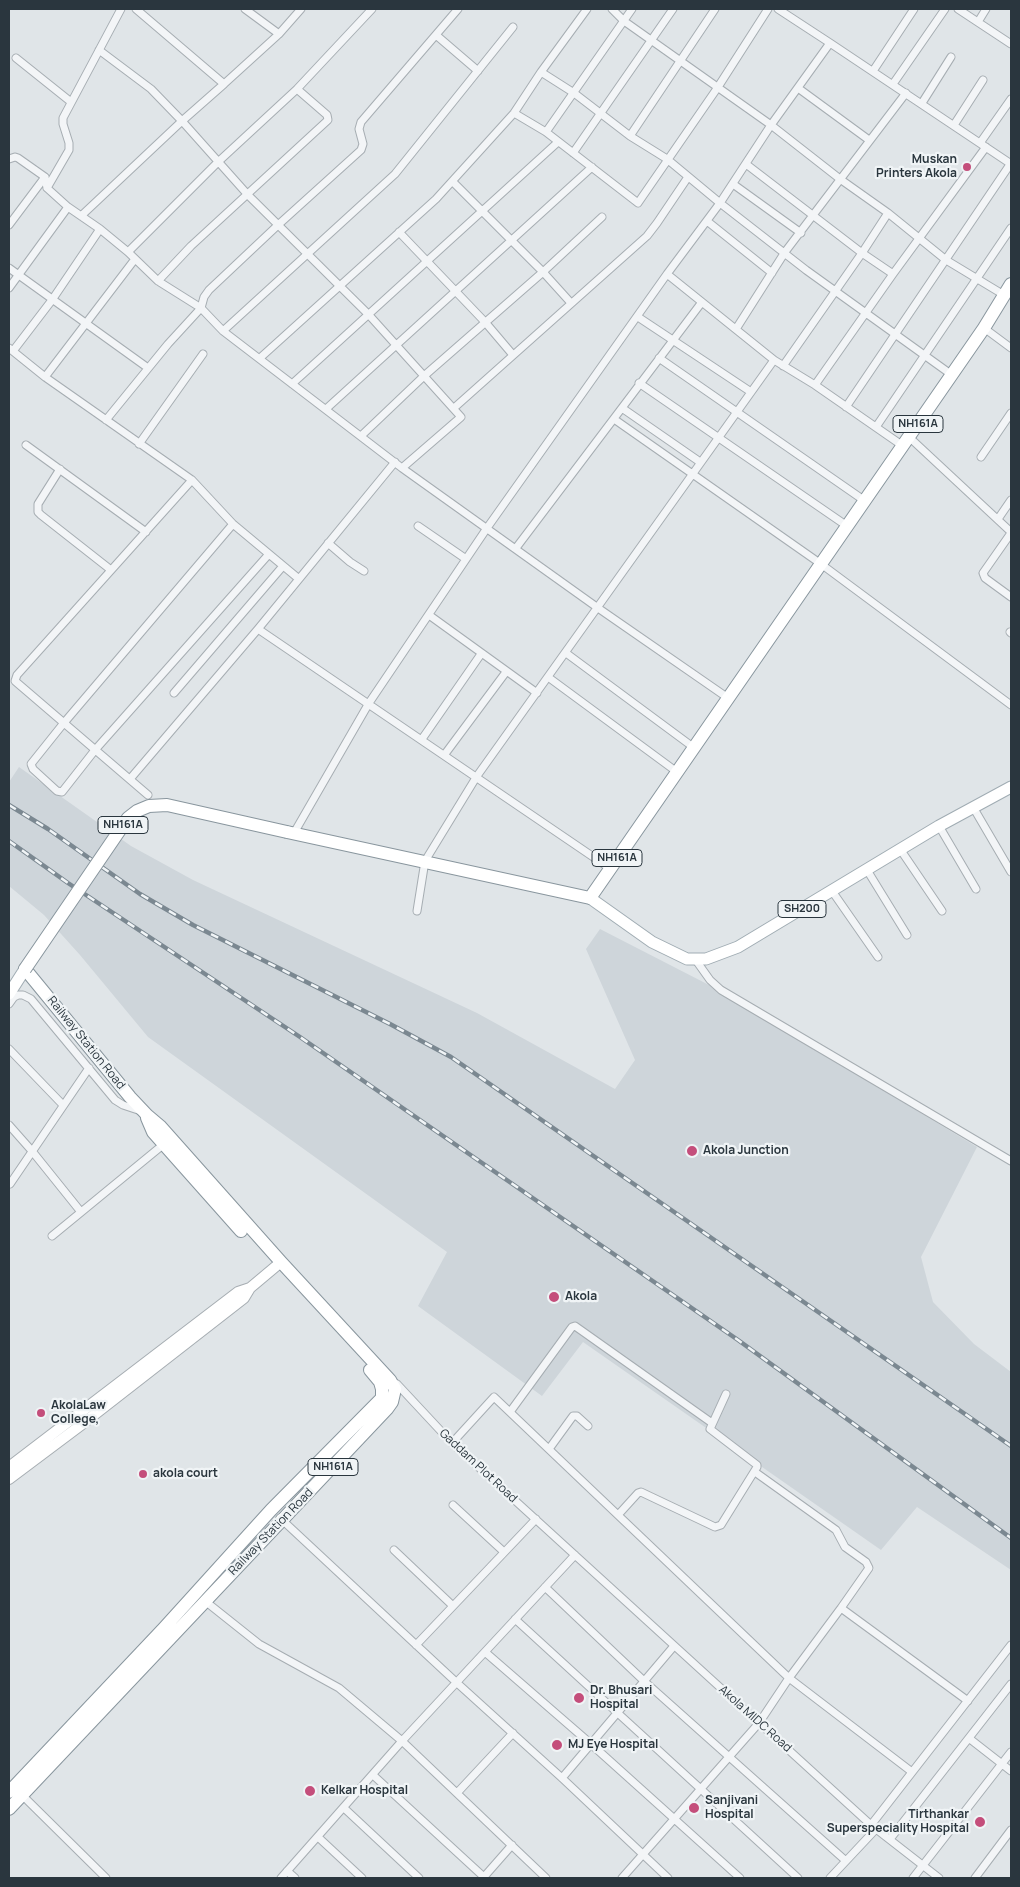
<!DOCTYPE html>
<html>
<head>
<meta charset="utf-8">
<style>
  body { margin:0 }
  #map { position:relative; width:1020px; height:1887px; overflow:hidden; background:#e0e5e8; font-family:Manrope,sans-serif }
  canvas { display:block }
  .frame { position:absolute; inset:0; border:10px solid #2a363e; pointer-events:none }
</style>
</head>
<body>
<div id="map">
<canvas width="1020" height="1887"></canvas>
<div class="frame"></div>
</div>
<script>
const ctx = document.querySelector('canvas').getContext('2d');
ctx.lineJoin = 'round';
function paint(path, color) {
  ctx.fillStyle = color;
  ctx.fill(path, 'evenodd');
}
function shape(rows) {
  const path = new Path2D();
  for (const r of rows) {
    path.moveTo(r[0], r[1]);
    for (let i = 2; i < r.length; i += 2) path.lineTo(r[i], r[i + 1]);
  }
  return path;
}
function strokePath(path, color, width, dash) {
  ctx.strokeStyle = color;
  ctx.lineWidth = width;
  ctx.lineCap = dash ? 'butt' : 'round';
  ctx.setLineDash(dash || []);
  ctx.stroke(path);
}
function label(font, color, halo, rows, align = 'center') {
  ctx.font = font + ' Manrope,sans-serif';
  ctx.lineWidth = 4.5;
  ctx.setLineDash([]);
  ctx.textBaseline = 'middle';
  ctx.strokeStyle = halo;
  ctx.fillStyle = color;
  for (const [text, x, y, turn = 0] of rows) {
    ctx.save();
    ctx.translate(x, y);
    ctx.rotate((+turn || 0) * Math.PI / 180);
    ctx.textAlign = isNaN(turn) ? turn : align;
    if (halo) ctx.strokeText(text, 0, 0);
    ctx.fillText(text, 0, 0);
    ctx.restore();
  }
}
paint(shape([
  [19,767,131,846,193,880,477,1013,615,1089,635,1060,586,949,600,929,709,985,977,1147,921,1257,933,1302,974,1344,1011,1372,1011,1570,917,1507,881,1550,583,1342,542,1396,418,1306,447,1252,148,1037,80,955,44,915,9,886,9,782]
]), '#ced5da');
const street = shape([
  [245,9,279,34],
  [612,9,624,21,771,125,840,179,888,213,946,260,1004,295],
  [778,9,830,43],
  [958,9,1011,44],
  [978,22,986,9],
  [436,35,478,71],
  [99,50,151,89,182,121,224,84,136,9],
  [16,58,71,102],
  [873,71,914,9],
  [541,72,587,9],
  [224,84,279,34,301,9],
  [893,84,945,9],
  [798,88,869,140],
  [922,103,951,57],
  [514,113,546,132,638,203,718,87,768,9],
  [954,125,983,80],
  [546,132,632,9],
  [630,136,715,9],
  [980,143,1011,99],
  [573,153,673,9],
  [9,159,15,157,18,158,45,177,47,188,68,207,100,229,128,252,158,281,201,308,223,331,402,468,598,608,728,698],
  [746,164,862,253,893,274],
  [453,182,543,272,571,303],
  [733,184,801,233],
  [47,188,69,150,69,143,63,124,63,118,121,9],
  [81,216,182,121,248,195,369,315,461,417,402,468],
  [707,221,772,273],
  [9,225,45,177],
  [399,232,485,322,513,355],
  [128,252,218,162,297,89,372,9],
  [135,259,45,377,192,480,17,675,15,681,148,795],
  [9,268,148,368],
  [158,281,191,246,328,120,327,115,297,89],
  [9,288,68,207],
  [638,317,751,392],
  [984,328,1011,348],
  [736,329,785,252,906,93],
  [223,331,395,174,513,27],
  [9,348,45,377],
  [13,351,52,300,100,229],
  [260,358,436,199,514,113,541,72,574,93,630,136,667,159,720,203,806,270,952,375],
  [659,358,865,501],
  [774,360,815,385,903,446],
  [783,366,862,253,888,213],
  [639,383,847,526],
  [292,384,558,142],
  [815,385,893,274,986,147],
  [846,407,1011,163],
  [454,408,647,236,657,223,688,177],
  [622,408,700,462],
  [326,409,592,167],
  [614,419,821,564,1011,705],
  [106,420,168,344,201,308,204,297,209,290,278,225,361,150,363,144,359,129,361,122,458,9],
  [876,427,1011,228],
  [361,436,424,376,543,272,602,217],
  [909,437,1011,532],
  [139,444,203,354],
  [26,445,146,532],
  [981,457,1011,413],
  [60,469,38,504,38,512,41,515,111,570],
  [192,480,233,524,299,579],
  [998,519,1011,500],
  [233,524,63,724,31,764,33,769,57,791,62,792,95,750,269,554],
  [418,526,466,559],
  [1011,533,983,573,985,578,1011,597],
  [328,543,350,562,364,571],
  [516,548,702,302],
  [429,615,537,693],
  [258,629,611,869],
  [1010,632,1011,633],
  [566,653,693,747],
  [548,677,677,772],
  [174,693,283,566],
  [422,739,481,654],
  [445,754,506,672],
  [130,779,258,629,395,462],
  [973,807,1011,872],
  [939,826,976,889],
  [294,833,369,703,487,528,667,274,720,203,771,125,830,43,1011,164],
  [900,849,942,911],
  [867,870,907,935],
  [832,891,878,957],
  [417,911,425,861,477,776,774,360,667,274],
  [695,959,710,980,721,990,1011,1161],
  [9,1004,14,997,18,995,23,995,31,999,115,1100,123,1105,141,1111],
  [9,1049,63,1105],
  [9,1125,32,1151,81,1212],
  [10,1184,89,1068],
  [52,1236,164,1144],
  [395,1386,397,1384,452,1443,871,1825,939,1878],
  [510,1412,572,1327,575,1326,712,1423],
  [452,1443,494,1397,789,1678,759,1723,622,1878],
  [549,1449,573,1416,577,1416,588,1426],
  [755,1472,836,1530,845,1547,866,1562,869,1568,841,1608,789,1678,912,1772],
  [453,1505,504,1552],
  [618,1515,638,1493,641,1492,715,1527,721,1525,757,1467,757,1465,710,1429,726,1394],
  [280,1518,456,1682,562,1778,668,1878],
  [394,1550,453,1606],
  [545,1587,644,1681,846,1861],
  [205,1601,259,1644,339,1688,402,1741,546,1878],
  [841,1608,968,1701],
  [515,1619,798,1878],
  [416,1645,536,1519],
  [485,1652,591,1744,740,1878],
  [970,1739,1011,1771],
  [373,1775,485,1878],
  [562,1778,674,1646],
  [457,1793,513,1733],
  [21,1794,106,1878],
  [344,1808,419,1878],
  [871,1825,1011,1645],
  [318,1837,362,1878],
  [890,1839,1011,1684],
  [287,1871,295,1878],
  [281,1878,402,1741,575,1555],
  [483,1878,512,1845],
  [830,1878,876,1829],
  [913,1878,1011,1752],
  [975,1878,1011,1830]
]);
const secondary = shape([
  [9,1467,238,1292,250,1288,281,1262],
  [9,1479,81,1425,244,1298,250,1288]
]);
const primary = shape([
  [590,898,652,942,687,959,706,959,738,947,939,826,1011,787],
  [9,994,25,969]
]);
const highway = shape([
  [287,832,590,898,984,328,1011,284],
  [147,1118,153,1132,241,1231],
  [9,1792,164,1628,271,1510,379,1401,382,1398,382,1389,380,1382,370,1370],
  [9,1809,387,1409,392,1402,395,1389,390,1380,281,1262,160,1126,147,1115,130,1097,25,969]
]);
strokePath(street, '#a6adb2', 9);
strokePath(secondary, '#a6adb2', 12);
strokePath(primary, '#a0acb3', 13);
strokePath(highway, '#89969e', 14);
strokePath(street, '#f3f5f7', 7);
strokePath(secondary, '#fff', 10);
strokePath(primary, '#fff', 11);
strokePath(highway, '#fff', 12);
const rail = shape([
  [9,805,48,829,140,894,193,925,390,1024,451,1057,1011,1446],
  [9,841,68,883,300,1037,738,1340,1011,1538]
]);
strokePath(rail, '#7b8891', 4.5);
strokePath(rail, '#f0f4f6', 2.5, [8]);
const highwayBridge = shape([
  [25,969,128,818,137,811,149,806,167,805,287,832]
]);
strokePath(highwayBridge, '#89969e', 14, []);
strokePath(highwayBridge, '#fff', 12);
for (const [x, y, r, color] of [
  [967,167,5,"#c44e7b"],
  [692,1151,6,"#c44e7b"],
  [554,1297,6,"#c44e7b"],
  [41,1413,5,"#c44e7b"],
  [143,1474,5,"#c44e7b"],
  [579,1698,6,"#c44e7b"],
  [557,1745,6,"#c44e7b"],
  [310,1791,6,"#c44e7b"],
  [694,1808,6,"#c44e7b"],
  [980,1822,6,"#c44e7b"]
]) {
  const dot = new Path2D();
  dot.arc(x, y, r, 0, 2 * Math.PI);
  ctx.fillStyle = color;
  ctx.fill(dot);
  strokePath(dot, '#f0f4f6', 2);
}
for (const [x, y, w] of [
  [918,424,50],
  [123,825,50],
  [617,858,50],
  [802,909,48],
  [333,1467,50]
]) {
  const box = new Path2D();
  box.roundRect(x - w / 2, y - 8.5, w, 17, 4);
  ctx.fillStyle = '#f0f4f6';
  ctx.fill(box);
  strokePath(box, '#2a363e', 1);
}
label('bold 11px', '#2a363e', null, [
  ["NH161A",918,424],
  ["NH161A",123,825],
  ["NH161A",617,858],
  ["SH200",802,909],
  ["NH161A",333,1467]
]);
label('bold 12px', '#2a363e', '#f0f4f6', [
  ["Muskan",957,160,"right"],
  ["Printers Akola",957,174,"right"],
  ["Akola Junction",703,1151],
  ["Akola",565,1297],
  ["AkolaLaw",51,1406],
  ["College,",51,1420],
  ["akola court",153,1474],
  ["Dr. Bhusari",590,1691],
  ["Hospital",590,1705],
  ["MJ Eye Hospital",568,1745],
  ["Kelkar Hospital",321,1791],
  ["Sanjivani",705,1801],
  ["Hospital",705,1815],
  ["Tirthankar",969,1815,"right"],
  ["Superspeciality Hospital",969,1829,"right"]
], 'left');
label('12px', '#2a363e', '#f0f4f6', [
  ["Railway Station Road",86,1043,51],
  ["Gaddam Plot Road",478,1466,43],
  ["Railway Station Road",271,1532,-46],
  ["Akola MIDC Road",755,1719,42]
]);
</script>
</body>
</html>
